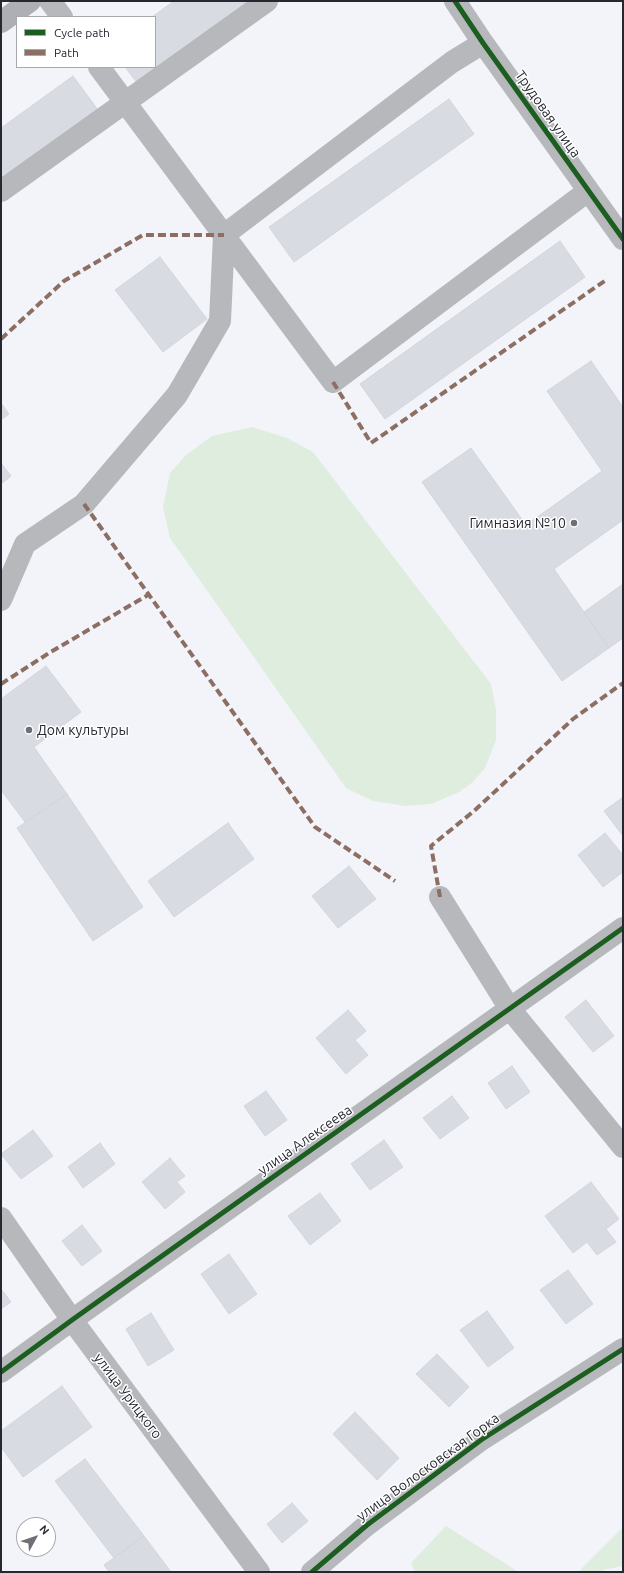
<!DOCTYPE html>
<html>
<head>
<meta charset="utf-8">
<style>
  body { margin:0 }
  #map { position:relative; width:624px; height:1573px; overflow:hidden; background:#f3f4fa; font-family:Ubuntu,sans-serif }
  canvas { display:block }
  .frame { position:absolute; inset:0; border:2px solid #262831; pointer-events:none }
  .legend { position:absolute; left:16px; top:16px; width:140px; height:52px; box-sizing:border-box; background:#fff; border:1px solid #a8a9ad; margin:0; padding:5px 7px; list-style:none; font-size:12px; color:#262831 }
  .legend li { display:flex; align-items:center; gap:8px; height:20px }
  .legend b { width:20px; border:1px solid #a8a9ad }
  .north { position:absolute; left:16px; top:1517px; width:40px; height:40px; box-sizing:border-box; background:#fff; border:1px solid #a8a9ad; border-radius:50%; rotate:50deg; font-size:11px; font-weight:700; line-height:16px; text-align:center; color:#262831 }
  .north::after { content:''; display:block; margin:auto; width:14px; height:18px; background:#6e6f77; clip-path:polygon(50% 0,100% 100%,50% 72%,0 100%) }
</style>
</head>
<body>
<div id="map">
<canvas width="624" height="1573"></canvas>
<div class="frame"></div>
<ul class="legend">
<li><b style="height:5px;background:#1b5e20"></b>Cycle path</li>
<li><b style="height:5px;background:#8d6e63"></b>Path</li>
</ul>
<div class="north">N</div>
</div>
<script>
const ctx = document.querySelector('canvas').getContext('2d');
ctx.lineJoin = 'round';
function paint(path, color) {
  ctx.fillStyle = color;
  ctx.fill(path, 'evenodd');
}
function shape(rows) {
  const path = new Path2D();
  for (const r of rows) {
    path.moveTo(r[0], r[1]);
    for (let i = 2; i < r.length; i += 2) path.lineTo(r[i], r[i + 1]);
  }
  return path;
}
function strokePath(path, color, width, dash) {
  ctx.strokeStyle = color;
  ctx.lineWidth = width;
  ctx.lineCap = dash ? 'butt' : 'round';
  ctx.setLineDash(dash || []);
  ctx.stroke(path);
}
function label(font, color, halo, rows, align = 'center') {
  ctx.font = font + ' Ubuntu,sans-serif';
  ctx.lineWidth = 3;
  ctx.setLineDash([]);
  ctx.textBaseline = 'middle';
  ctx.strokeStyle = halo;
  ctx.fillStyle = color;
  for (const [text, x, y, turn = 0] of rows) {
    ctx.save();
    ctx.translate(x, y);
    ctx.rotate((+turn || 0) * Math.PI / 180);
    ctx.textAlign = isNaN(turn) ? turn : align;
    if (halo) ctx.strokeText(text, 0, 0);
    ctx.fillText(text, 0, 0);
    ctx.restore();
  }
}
paint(shape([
  [252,427,287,438,313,452,491,684,496,709,496,740,485,768,473,782,459,792,431,804,405,806,373,801,346,788,170,538,163,507,170,473,186,455,212,436],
  [446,1526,517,1571,558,1572,415,1572,411,1563],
  [623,1527,623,1566,603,1570,602,1572,578,1572]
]), '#deedde');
const building = shape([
  [174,1,254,1,138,84,125,67,155,67,155,17,152,17,174,1],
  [73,76,98,110,1,179,1,128,73,76],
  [449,99,474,134,294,262,269,227,449,99],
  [560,241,585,277,385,419,360,384,560,241],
  [160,257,207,319,163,352,115,290,160,257],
  [591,361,623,407,623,520,554,569,609,648,562,681,422,482,471,448,526,525,602,471,547,391,591,361],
  [1,403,9,414,1,420,1,403],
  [1,463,11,476,1,484,1,463],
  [623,584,623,638,609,648,584,612,623,584],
  [46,666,81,712,34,747,67,794,25,822,1,790,1,699,46,666],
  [67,794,143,907,93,941,17,828,67,794],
  [623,797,623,836,604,811,623,797],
  [228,823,254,859,174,917,148,881,228,823],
  [605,833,623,855,623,872,603,887,578,855,605,833],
  [349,866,376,899,338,928,312,896,349,866],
  [586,1000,614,1036,593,1052,565,1017,586,1000],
  [348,1010,366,1031,355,1040,368,1055,346,1074,316,1038,348,1010],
  [512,1066,530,1092,506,1109,488,1083,512,1066],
  [266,1091,287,1120,265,1136,244,1106,266,1091],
  [452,1096,469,1118,440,1139,423,1118,452,1096],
  [33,1130,53,1156,21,1179,1,1154,33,1130],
  [384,1140,403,1167,370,1190,351,1164,384,1140],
  [100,1143,115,1164,83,1188,68,1167,100,1143],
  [170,1158,185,1176,177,1182,185,1192,165,1209,142,1182,170,1158],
  [591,1182,619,1219,606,1229,616,1242,597,1255,587,1242,573,1253,545,1216,591,1182],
  [320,1193,341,1221,310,1245,288,1216,320,1193],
  [82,1225,102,1251,82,1266,62,1241,82,1225],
  [229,1254,257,1294,229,1314,201,1274,229,1254],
  [568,1270,593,1304,566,1324,540,1290,568,1270],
  [1,1289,11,1302,1,1309,1,1289],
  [487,1311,514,1348,488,1367,460,1330,487,1311],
  [151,1313,174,1350,148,1366,126,1329,151,1313],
  [437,1354,469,1387,449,1407,416,1374,437,1354],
  [62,1386,92,1427,23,1477,1,1447,1,1431,62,1386],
  [355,1412,399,1458,377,1480,333,1434,355,1412],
  [85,1459,144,1536,114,1558,55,1481,85,1459],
  [292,1503,308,1521,282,1543,267,1524,292,1503],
  [144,1536,171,1572,109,1572,104,1565,144,1536]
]);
paint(building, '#d9dbe2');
strokePath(building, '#d3d5dc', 1);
strokePath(shape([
  [50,1,62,17],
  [455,1,483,43,623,239],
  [99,67,333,382,588,191],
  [1,191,267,1],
  [224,235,452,62,483,43],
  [1,600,25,544,84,504,177,395,220,321,224,235],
  [440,897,510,1009,623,1147],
  [1,1218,72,1320,259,1572],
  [1,1372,72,1320,623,928],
  [312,1572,367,1525,481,1440,623,1349]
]), '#b7b8bb', 22);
strokePath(shape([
  [1,22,30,1]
]), '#aeafb4', 22);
strokePath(shape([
  [1,339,64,281,143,235,224,235],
  [333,382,371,443,606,280],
  [84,504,315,827,395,881],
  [1,684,49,653,148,595],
  [440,897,431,846,474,811,573,719,623,683]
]), '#8d6e63', 4, [8, 4]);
strokePath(shape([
  [455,1,483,43,623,239],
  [1,1372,72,1320,623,928],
  [312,1572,367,1525,481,1440,623,1349]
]), '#1b5e20', 5);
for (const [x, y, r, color] of [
  [574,523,4,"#6e6f77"],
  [29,730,4,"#6e6f77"]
]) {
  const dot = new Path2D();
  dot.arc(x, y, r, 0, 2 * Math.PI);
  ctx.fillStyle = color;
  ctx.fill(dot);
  strokePath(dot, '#fff', 1.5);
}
label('14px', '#262831', '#fff', [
  ["Трудовая улица",548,114,55],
  ["улица Алексеева",305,1140,-35],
  ["улица Урицкого",128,1396,53],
  ["улица Волосковская Горка",428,1467,-36]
]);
label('14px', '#262831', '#fff', [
  ["Гимназия №10",566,523],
  ["Дом культуры",37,730,"left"]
], 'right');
</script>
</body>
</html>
